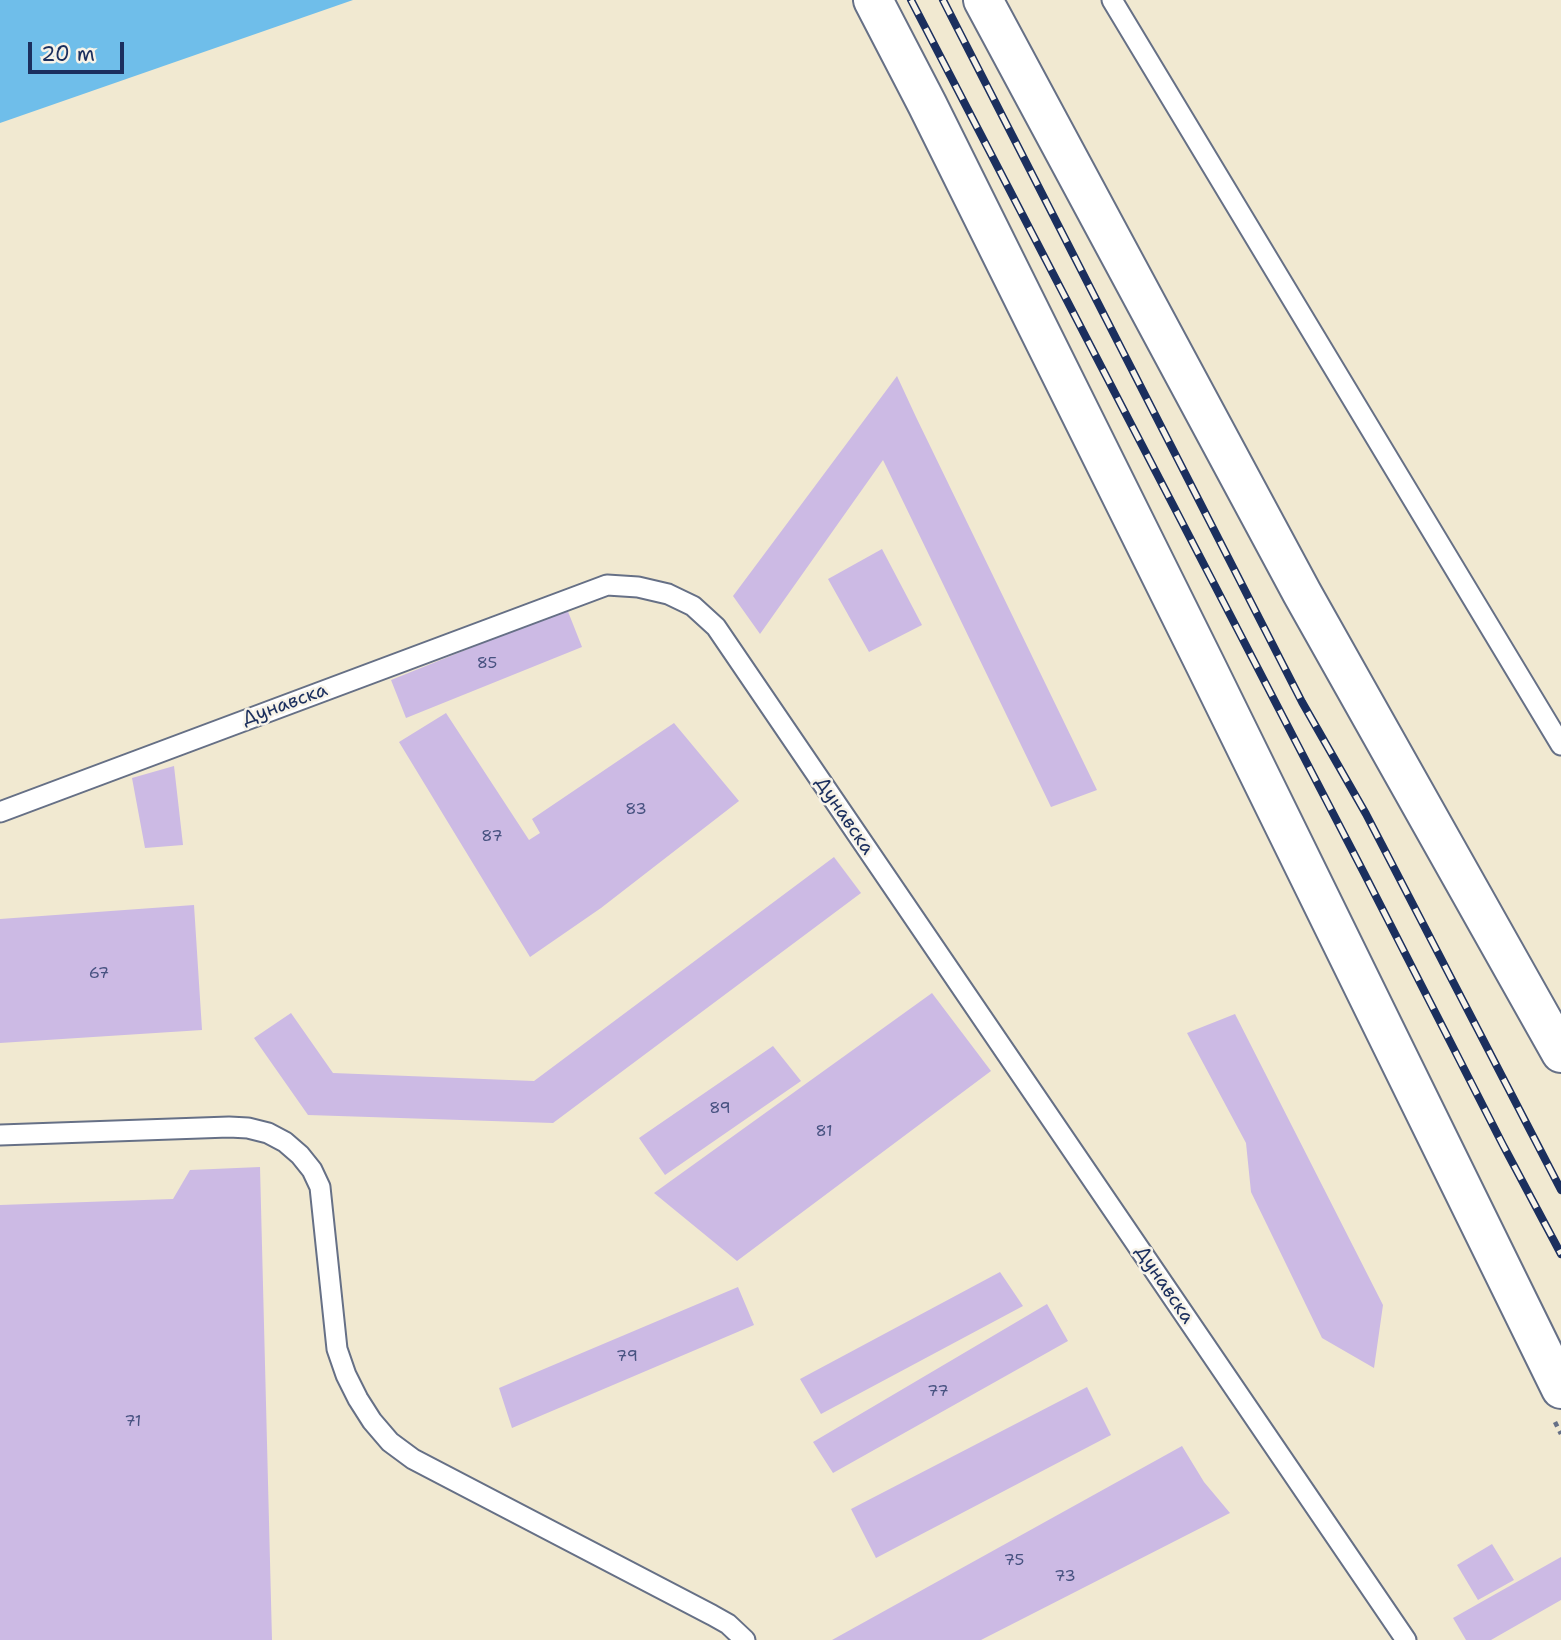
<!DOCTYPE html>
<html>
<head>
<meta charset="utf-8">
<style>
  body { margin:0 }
  #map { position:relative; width:1561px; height:1640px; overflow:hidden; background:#f1e9d1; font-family:"Shantell Sans",sans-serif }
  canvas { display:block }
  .scale { position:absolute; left:28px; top:42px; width:96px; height:32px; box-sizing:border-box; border:4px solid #1b2f5e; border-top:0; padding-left:9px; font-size:21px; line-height:24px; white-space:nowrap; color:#1b2f5e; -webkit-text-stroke:5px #f7f3e8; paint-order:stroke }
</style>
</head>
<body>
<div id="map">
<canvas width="1561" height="1640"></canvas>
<div class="scale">20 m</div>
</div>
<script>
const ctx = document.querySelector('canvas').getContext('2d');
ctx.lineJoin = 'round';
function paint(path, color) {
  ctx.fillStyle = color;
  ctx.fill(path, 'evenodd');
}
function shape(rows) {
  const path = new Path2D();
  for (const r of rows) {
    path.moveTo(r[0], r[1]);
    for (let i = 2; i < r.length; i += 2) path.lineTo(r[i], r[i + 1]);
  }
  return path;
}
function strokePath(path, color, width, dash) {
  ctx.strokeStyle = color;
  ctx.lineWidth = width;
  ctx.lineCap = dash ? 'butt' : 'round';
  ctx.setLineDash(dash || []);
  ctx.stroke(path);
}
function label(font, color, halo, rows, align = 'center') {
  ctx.font = font + ' "Shantell Sans",sans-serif';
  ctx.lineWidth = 5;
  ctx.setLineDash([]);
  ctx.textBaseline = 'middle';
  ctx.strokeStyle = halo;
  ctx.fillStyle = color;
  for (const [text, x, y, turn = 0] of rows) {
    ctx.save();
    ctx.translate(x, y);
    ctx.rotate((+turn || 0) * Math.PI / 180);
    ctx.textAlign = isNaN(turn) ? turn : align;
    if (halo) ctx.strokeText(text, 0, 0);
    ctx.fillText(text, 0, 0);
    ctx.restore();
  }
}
paint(shape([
  [0,0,353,0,0,123]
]), '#6fbeea');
paint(shape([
  [897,376,916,417,1097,790,1051,807,883,460,760,634,733,596],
  [882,549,922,625,869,652,828,579],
  [567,609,582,647,406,718,391,680],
  [446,713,529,840,540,833,532,819,674,723,739,801,601,908,530,957,399,742],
  [174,766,183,845,145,848,132,778],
  [834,857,861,893,553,1123,308,1115,254,1038,291,1013,333,1073,534,1081],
  [194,905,202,1030,0,1043,0,919],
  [932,993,991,1071,737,1261,654,1193],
  [1235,1014,1383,1305,1374,1368,1322,1338,1251,1192,1246,1143,1187,1033],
  [773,1046,801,1081,665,1175,639,1138],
  [260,1167,272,1640,0,1640,0,1205,173,1199,190,1170],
  [1000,1272,1023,1306,821,1414,800,1379],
  [738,1287,754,1325,512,1428,499,1388],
  [1047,1304,1068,1341,833,1473,813,1442],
  [1087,1387,1111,1435,876,1558,851,1509],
  [1182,1446,1204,1482,1230,1513,981,1640,832,1640],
  [1492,1544,1514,1580,1478,1600,1457,1565],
  [1561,1557,1561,1600,1491,1640,1466,1640,1453,1618]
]), '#ccbae4');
const lane = shape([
  [1112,0,1561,745],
  [0,812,607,585,638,587,668,594,693,606,716,627,1406,1640],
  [0,1135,229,1127,248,1128,268,1133,285,1142,300,1155,312,1170,320,1187,337,1349,346,1375,358,1399,372,1421,390,1442,413,1459,712,1615,728,1624,745,1640]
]);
const primary = shape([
  [873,0,927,104,1205,664,1561,1389],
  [983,0,1302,593,1561,1053]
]);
strokePath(lane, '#667086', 23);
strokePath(primary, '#667086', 42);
strokePath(shape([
  [1555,1422,1561,1434]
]), '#667086', 4.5, [5, 5]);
strokePath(lane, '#fff', 19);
strokePath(primary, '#fff', 38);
const rail = shape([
  [911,0,1364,873,1503,1145,1561,1254],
  [943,0,1302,702,1366,814,1561,1190]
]);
strokePath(rail, '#1b2f5e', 8);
strokePath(rail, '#f7f3e8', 5, [16]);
label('16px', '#475280', null, [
  ["85",487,664],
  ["83",636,810],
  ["87",492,837],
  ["67",99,974],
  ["89",720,1109],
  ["81",824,1132],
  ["79",627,1357],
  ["77",938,1392],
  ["71",133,1422],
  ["75",1014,1561],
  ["73",1065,1577]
]);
label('19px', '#1b2f5e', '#f7f3e8', [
  ["Дунавска",285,705,-20],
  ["Дунавска",844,816,56],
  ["Дунавска",1164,1285,56]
]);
</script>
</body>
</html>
